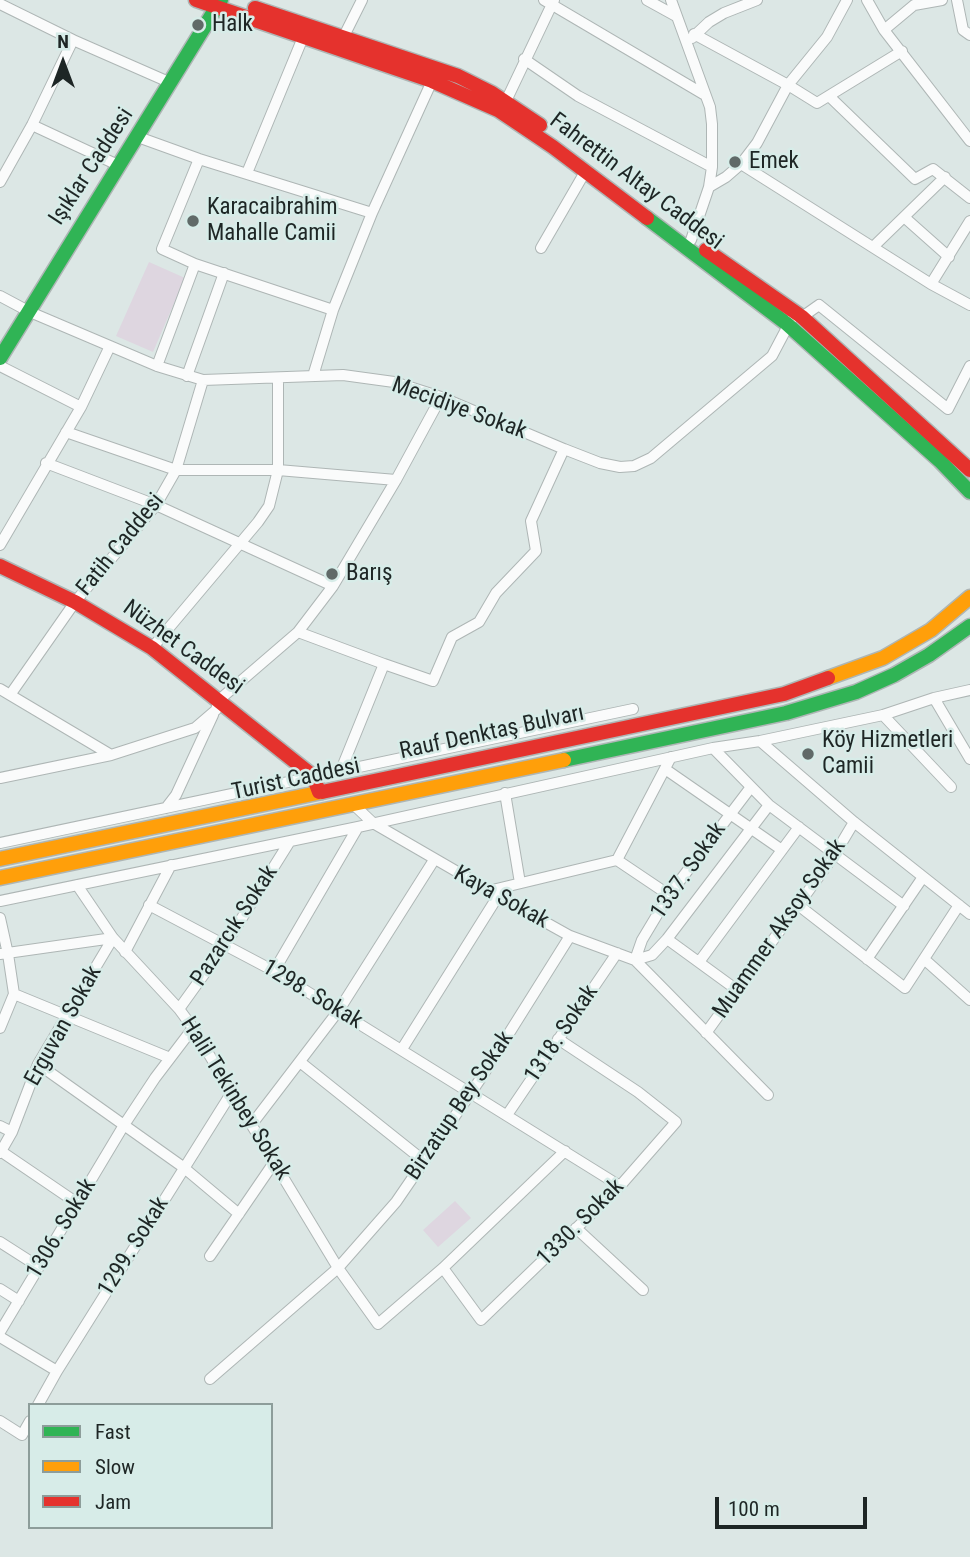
<!DOCTYPE html>
<html>
<head>
<meta charset="utf-8">
<style>
  body { margin:0 }
  #map { position:relative; width:970px; height:1557px; overflow:hidden; background:#dce7e5; font-family:"Roboto Condensed",sans-serif }
  canvas { display:block }
  .legend { position:absolute; left:28px; top:1403px; width:245px; height:126px; box-sizing:border-box; background:#d7ece8; border:2px solid #8d9d9a; margin:0; padding:9px 12px; list-style:none; font-size:21px; color:#1e2625 }
  .legend li { display:flex; align-items:center; gap:14px; height:35px }
  .legend b { width:35px; border:2px solid #8d9d9a }
  .north { position:absolute; left:28px; top:28px; width:70px; height:70px; -webkit-text-stroke:5px #d7ece8; paint-order:stroke; rotate:0deg; font-size:19px; font-weight:700; line-height:28px; text-align:center; color:#1e2625 }
  .north::after { content:''; display:block; margin:auto; width:24px; height:32px; background:#1e2625; clip-path:polygon(50% 0,100% 100%,50% 72%,0 100%) }
  .scale { position:absolute; left:715px; top:1497px; width:152px; height:32px; box-sizing:border-box; border:4px solid #1e2625; border-top:0; padding-left:9px; font-size:21px; line-height:24px; white-space:nowrap; color:#1e2625; -webkit-text-stroke:5px #d7ece8; paint-order:stroke }
</style>
</head>
<body>
<div id="map">
<canvas width="970" height="1557"></canvas>
<ul class="legend">
<li><b style="height:9px;background:#30b455"></b>Fast</li>
<li><b style="height:9px;background:#ff9f0a"></b>Slow</li>
<li><b style="height:9px;background:#e5322d"></b>Jam</li>
</ul>
<div class="north">N</div>
<div class="scale">100 m</div>
</div>
<script>
const ctx = document.querySelector('canvas').getContext('2d');
ctx.lineJoin = 'round';
function paint(path, color) {
  ctx.fillStyle = color;
  ctx.fill(path, 'evenodd');
}
function shape(rows) {
  const path = new Path2D();
  for (const r of rows) {
    path.moveTo(r[0], r[1]);
    for (let i = 2; i < r.length; i += 2) path.lineTo(r[i], r[i + 1]);
  }
  return path;
}
function strokePath(path, color, width, dash) {
  ctx.strokeStyle = color;
  ctx.lineWidth = width;
  ctx.lineCap = dash ? 'butt' : 'round';
  ctx.setLineDash(dash || []);
  ctx.stroke(path);
}
function label(font, color, halo, rows, align = 'center') {
  ctx.font = font + ' "Roboto Condensed",sans-serif';
  ctx.lineWidth = 5;
  ctx.setLineDash([]);
  ctx.textBaseline = 'middle';
  ctx.strokeStyle = halo;
  ctx.fillStyle = color;
  for (const [text, x, y, turn = 0] of rows) {
    ctx.save();
    ctx.translate(x, y);
    ctx.rotate((+turn || 0) * Math.PI / 180);
    ctx.textAlign = isNaN(turn) ? turn : align;
    if (halo) ctx.strokeText(text, 0, 0);
    ctx.fillText(text, 0, 0);
    ctx.restore();
  }
}
paint(shape([
  [149,262,185,278,153,352,116,336],
  [455,1201,471,1218,438,1247,423,1230]
]), '#ded6e0');
const street = shape([
  [544,0,705,95],
  [647,0,676,16],
  [671,0,710,107,712,124,712,167,709,187,691,240],
  [867,0,884,30,970,141],
  [957,0,963,30,970,35],
  [0,4,73,40,32,125,0,182],
  [884,30,914,5,942,0],
  [694,34,788,85,817,103,902,51],
  [344,36,362,0],
  [692,38,709,22,724,13,757,0],
  [73,40,171,83],
  [524,59,578,96,712,167],
  [830,97,915,179,933,169,970,198],
  [506,101,554,0],
  [32,125,120,166],
  [138,137,199,159,372,213],
  [199,159,162,249,195,264,333,310],
  [741,164,931,284,970,305],
  [247,173,304,35],
  [709,187,726,177,741,164,757,143,788,85,827,37,847,0],
  [904,217,949,257],
  [873,247,945,177],
  [541,248,585,172],
  [931,284,970,221],
  [0,296,30,312,157,366,203,380,343,375,394,382,441,397,564,449,600,463,620,467,634,466,651,458,772,356,791,320],
  [802,317,819,305,948,409,970,366],
  [0,366,81,407],
  [157,366,195,264],
  [187,376,224,273],
  [313,376,333,310,372,213,432,81],
  [66,432,176,470,278,470,396,480],
  [46,463,156,505,333,586],
  [0,545,81,407,110,346],
  [298,632,384,664,341,770],
  [152,648,258,522,269,506,278,470,278,379],
  [384,664,433,681,452,637,479,622,496,593,536,551,531,521,564,449],
  [0,689,111,755],
  [10,695,75,602,156,505,176,470,203,380],
  [934,698,970,759],
  [883,715,951,787],
  [760,741,854,822,970,914],
  [713,748,769,805,904,906],
  [665,769,782,850],
  [0,778,111,755,195,728,216,710,219,700,298,632,333,586,396,480,441,397],
  [505,793,520,883],
  [354,805,373,823,518,907,570,936,635,960,768,1095],
  [166,808,176,795,213,715],
  [0,843,633,709],
  [617,860,669,895],
  [77,885,113,938,179,1009,193,1028,338,1268,378,1324,443,1268,565,1151],
  [488,891,617,860,671,757],
  [0,901,358,827,713,748,760,741,883,715,934,698,970,690],
  [149,905,274,971,620,1186],
  [798,905,905,988,959,905],
  [0,918,8,954,14,994,0,1028],
  [667,939,737,990],
  [125,952,171,865],
  [0,954,113,938],
  [867,959,923,877],
  [924,959,970,1000],
  [635,960,642,940,669,895,751,787],
  [635,960,652,955,667,939,769,805],
  [699,962,799,827],
  [274,971,358,827],
  [14,994,170,1058],
  [179,1009,225,945,290,841],
  [706,1033,835,854,854,822],
  [402,1049,498,896],
  [300,1062,424,1161],
  [38,1064,183,1167,239,1214],
  [507,1115,617,953],
  [252,1124,339,1010,434,860],
  [0,1126,12,1132],
  [2,1152,77,1203],
  [0,1153,12,1132,38,1064,113,938],
  [576,1228,643,1290],
  [0,1242,39,1267],
  [210,1256,275,1161],
  [443,1268,481,1320,620,1186,676,1122,638,1092,558,1039],
  [0,1289,19,1301],
  [0,1332,124,1125,155,1078,193,1028],
  [0,1337,57,1371],
  [210,1379,338,1268,396,1202,481,1078,570,936],
  [38,1405,57,1371,232,1092],
  [0,1421,22,1435,30,1421]
]);
const fast = shape([
  [647,218,787,324,940,461,970,492],
  [0,358,221,0],
  [564,760,786,713,856,692,894,675,929,655,970,626]
]);
const slow = shape([
  [828,678,883,658,931,630,970,597],
  [0,859,322,792],
  [0,878,564,760]
]);
const jam = shape([
  [196,0,432,81,498,110,553,147,647,218],
  [255,8,458,76,492,93,540,125],
  [706,250,802,317,970,470],
  [0,566,75,602,152,648,313,776,319,792],
  [322,792,784,694,828,678]
]);
strokePath(street, '#aeb6b5', 12);
strokePath(fast, '#aeb6b5', 17);
strokePath(slow, '#aeb6b5', 17);
strokePath(jam, '#aeb6b5', 17);
strokePath(street, '#fafbfb', 10);
strokePath(fast, '#30b455', 14);
strokePath(slow, '#ff9f0a', 14);
strokePath(jam, '#e5322d', 14);
for (const [x, y, r, color] of [
  [198,25,7,"#606a68"],
  [735,162,7,"#606a68"],
  [193,221,7,"#606a68"],
  [332,574,7,"#606a68"],
  [808,754,7,"#606a68"]
]) {
  const dot = new Path2D();
  dot.arc(x, y, r, 0, 2 * Math.PI);
  ctx.fillStyle = color;
  ctx.fill(dot);
  strokePath(dot, '#d7ece8', 2.5);
}
label('23px', '#1e2625', '#d7ece8', [
  ["Halk",212,25],
  ["Emek",749,162],
  ["Karacaibrahim",207,208],
  ["Mahalle Camii",207,234],
  ["Barış",346,574],
  ["Köy Hizmetleri",822,741],
  ["Camii",822,767]
], 'left');
label('23px', '#1e2625', '#d7ece8', [
  ["Işıklar Caddesi",92,167,-57],
  ["Fahrettin Altay Caddesi",636,182,37],
  ["Mecidiye Sokak",459,409,20],
  ["Fatih Caddesi",121,545,-51],
  ["Nüzhet Caddesi",183,648,36],
  ["Rauf Denktaş Bulvarı",492,733,-12],
  ["Turist Caddesi",296,780,-12],
  ["1337. Sokak",689,871,-55],
  ["Kaya Sokak",501,898,29],
  ["Pazarcık Sokak",235,926,-57],
  ["Muammer Aksoy Sokak",780,929,-55],
  ["1298. Sokak",312,995,31],
  ["Erguvan Sokak",64,1026,-61],
  ["1318. Sokak",562,1034,-56],
  ["Halil Tekinbey Sokak",235,1099,58],
  ["Birzatup Bey Sokak",460,1106,-56],
  ["1330. Sokak",581,1223,-45],
  ["1306. Sokak",62,1229,-59],
  ["1299. Sokak",134,1247,-58]
]);
</script>
</body>
</html>
